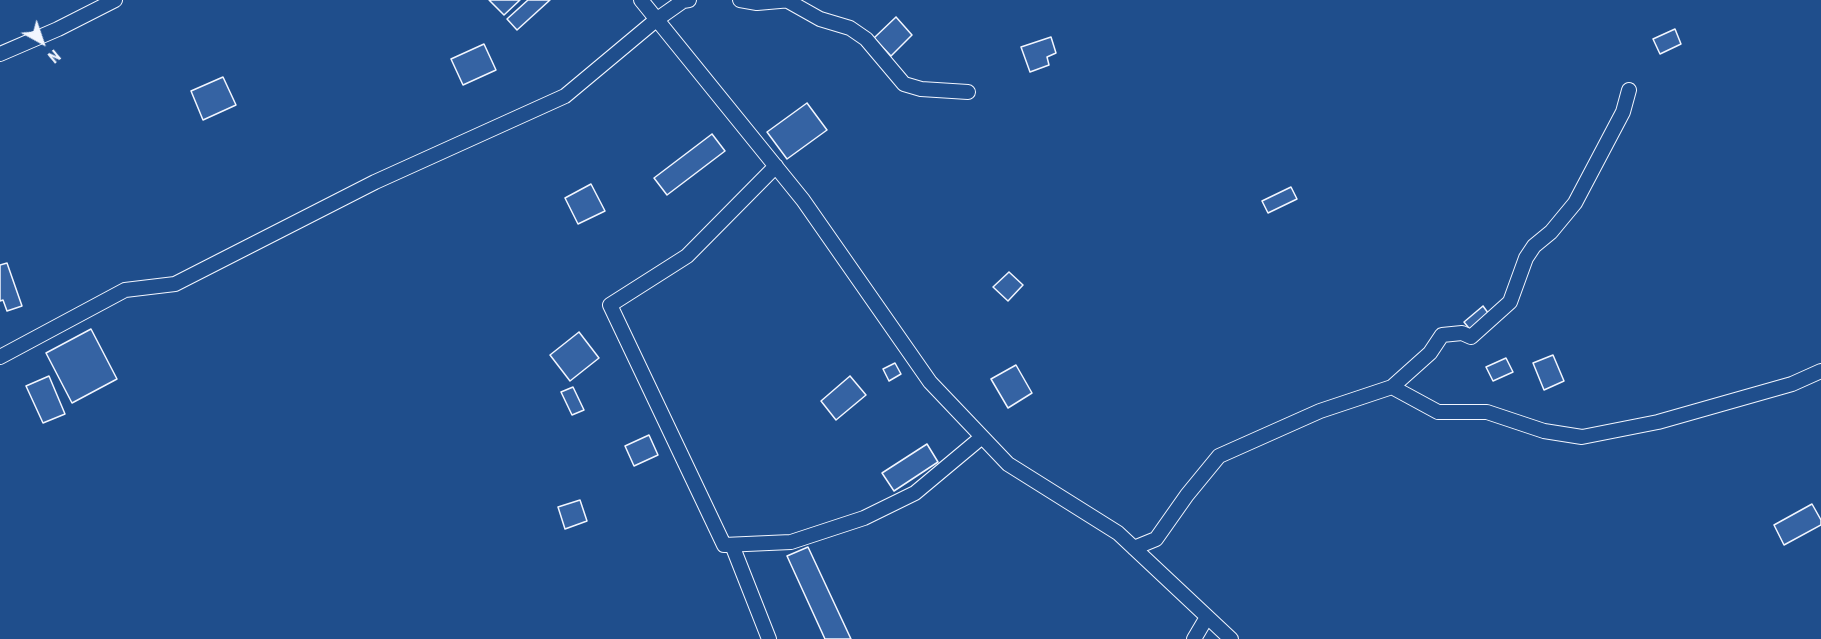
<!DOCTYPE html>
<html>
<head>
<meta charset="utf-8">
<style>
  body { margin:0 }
  #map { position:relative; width:1821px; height:639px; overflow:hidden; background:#1f4e8c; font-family:"Roboto Condensed",sans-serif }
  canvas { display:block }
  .north { position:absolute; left:12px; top:12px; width:60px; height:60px; -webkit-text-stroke:4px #1f4e8c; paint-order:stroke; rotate:140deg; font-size:16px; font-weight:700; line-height:24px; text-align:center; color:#f2f6ff }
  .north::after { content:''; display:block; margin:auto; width:21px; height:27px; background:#f2f6ff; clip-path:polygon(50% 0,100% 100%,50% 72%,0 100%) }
</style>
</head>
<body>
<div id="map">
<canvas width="1821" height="639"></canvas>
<div class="north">N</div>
</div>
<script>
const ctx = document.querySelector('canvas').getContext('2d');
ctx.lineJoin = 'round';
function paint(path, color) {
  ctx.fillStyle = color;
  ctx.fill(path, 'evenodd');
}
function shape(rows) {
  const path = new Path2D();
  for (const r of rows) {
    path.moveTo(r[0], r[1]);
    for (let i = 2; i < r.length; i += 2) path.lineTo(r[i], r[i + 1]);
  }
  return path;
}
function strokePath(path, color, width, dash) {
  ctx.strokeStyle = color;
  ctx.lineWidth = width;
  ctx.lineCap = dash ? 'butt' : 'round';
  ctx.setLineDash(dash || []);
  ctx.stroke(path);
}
const building = shape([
  [489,0,520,0,504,15,489,0],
  [528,0,550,0,517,30,507,19,528,0],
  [896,17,912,35,891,56,874,38,896,17],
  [1675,29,1681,44,1660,54,1653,39,1675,29],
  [1051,37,1056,53,1047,57,1049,65,1030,72,1021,47,1051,37],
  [484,44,496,70,463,85,451,59,484,44],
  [223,77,236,105,203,120,191,91,223,77],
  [807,103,827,130,787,159,767,132,807,103],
  [712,134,725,151,667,195,654,178,712,134],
  [591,184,605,211,578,224,565,198,591,184],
  [1291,187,1297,199,1268,213,1262,201,1291,187],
  [7,263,22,306,7,311,3,300,0,301,0,265,7,263],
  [1009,272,1023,285,1008,301,993,287,1009,272],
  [1483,306,1491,317,1472,332,1464,322,1483,306],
  [91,329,117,379,72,403,46,353,91,329],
  [579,332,599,358,570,381,550,355,579,332],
  [1553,355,1564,381,1544,390,1533,363,1553,355],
  [1506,358,1513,372,1493,381,1486,367,1506,358],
  [895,363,901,374,889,381,883,369,895,363],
  [1016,365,1032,393,1008,408,991,379,1016,365],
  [49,376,65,414,43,423,26,386,49,376],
  [850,376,866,395,836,420,821,401,850,376],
  [573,387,584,410,572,415,561,392,573,387],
  [649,435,658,455,634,466,625,446,649,435],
  [927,444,938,462,894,491,882,473,927,444],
  [580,500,587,521,565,529,558,507,580,500],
  [1812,504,1821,520,1821,525,1784,545,1774,525,1812,504],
  [808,547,851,639,825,639,787,556,808,547]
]);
paint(building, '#3563a3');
strokePath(building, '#f2f6ff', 1.5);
const street = shape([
  [641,0,803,200,930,382,1008,464,1118,533,1231,639],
  [740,0,757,3,791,0],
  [788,1,820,19,850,28,866,39,904,84,921,89,968,92],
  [0,54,58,29,115,0],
  [776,166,687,256,610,305,724,545,791,542,864,518,915,493,982,437],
  [0,357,125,290,175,284,375,182,565,96,656,20,683,1,689,0],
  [1392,387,1430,353,1442,335,1462,333,1471,337,1510,302,1526,258,1534,246,1551,232,1575,203,1623,112,1629,90],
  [732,545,769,639],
  [1134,548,1156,539,1187,495,1219,456,1320,411,1392,387,1438,412,1487,412,1544,431,1582,437,1658,422,1792,384,1821,371],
  [1194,639,1207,617]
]);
strokePath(street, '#f2f6ff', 16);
strokePath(street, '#1f4e8c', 14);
</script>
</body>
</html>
